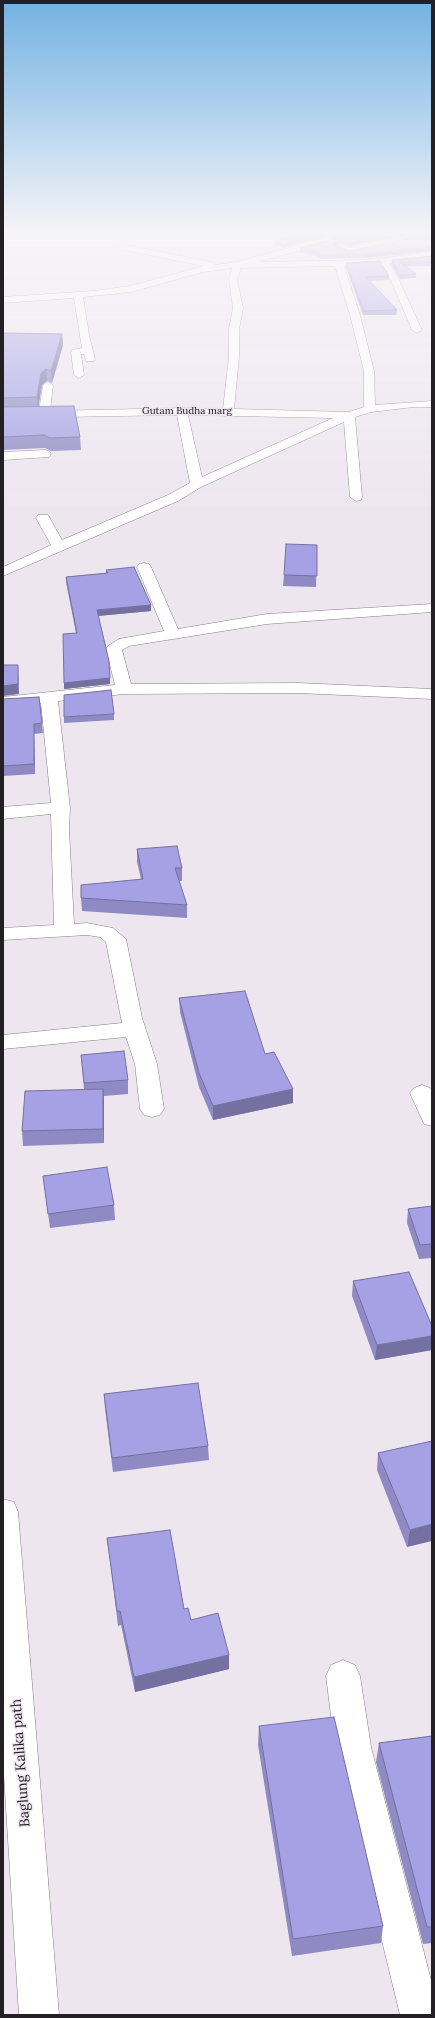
<!DOCTYPE html>
<html>
<head>
<meta charset="utf-8">
<style>
  body { margin:0 }
  #map { position:relative; width:435px; height:2018px; overflow:hidden; background:#ede6ef; font-family:Lora,serif }
  canvas { display:block }
  .frame { position:absolute; inset:0; border:4px solid #232023; pointer-events:none }
</style>
</head>
<body>
<div id="map">
<canvas width="435" height="2018"></canvas>
<div class="frame"></div>
</div>
<script>
const ctx = document.querySelector('canvas').getContext('2d');
ctx.lineJoin = 'round';
function shape(rows) {
  const path = new Path2D();
  for (const r of rows) {
    path.moveTo(r[0], r[1]);
    for (let i = 2; i < r.length; i += 2) path.lineTo(r[i], r[i + 1]);
  }
  return path;
}
function strokePath(path, color, width, dash) {
  ctx.strokeStyle = color;
  ctx.lineWidth = width;
  ctx.lineCap = dash ? 'butt' : 'round';
  ctx.setLineDash(dash || []);
  ctx.stroke(path);
}
function paint(path, color) {
  ctx.fillStyle = color;
  ctx.fill(path, 'evenodd');
}
function label(font, color, halo, rows, align = 'center') {
  ctx.font = font + ' Lora,serif';
  ctx.lineWidth = 3;
  ctx.setLineDash([]);
  ctx.textBaseline = 'middle';
  ctx.strokeStyle = halo;
  ctx.fillStyle = color;
  for (const [text, x, y, turn = 0] of rows) {
    ctx.save();
    ctx.translate(x, y);
    ctx.rotate((+turn || 0) * Math.PI / 180);
    ctx.textAlign = isNaN(turn) ? turn : align;
    if (halo) ctx.strokeText(text, 0, 0);
    ctx.fillText(text, 0, 0);
    ctx.restore();
  }
}
const street = shape([
  [149,234,165,234,167,236,163,238,149,234],
  [331,234,341,234,330,242,258,262,366,260,432,252,432,258,389,263,398,278,422,330,417,333,412,330,390,278,380,264,344,266,360,315,374,371,375,405,432,401,432,407,414,407,371,412,355,417,362,497,361,500,356,501,350,497,344,422,201,487,178,501,3,576,3,567,51,545,36,518,38,515,48,515,62,540,168,495,190,483,177,415,3,418,3,412,39,411,43,385,48,382,53,385,50,411,182,408,223,409,229,357,229,329,233,308,229,279,232,268,203,272,131,292,83,297,89,335,95,359,94,361,86,361,84,354,81,354,84,375,79,378,74,375,71,352,72,350,82,348,74,298,3,303,3,297,93,291,130,286,204,266,118,249,118,245,121,244,211,262,215,265,237,262,324,238,331,234],
  [335,266,350,315,364,371,364,407,349,412,234,409,239,357,239,329,243,308,237,279,241,268,335,266],
  [188,415,333,418,202,477,188,415],
  [424,234,432,234,432,237,349,254,333,248,337,245,349,248,424,234],
  [45,450,49,451,51,454,49,457,3,460,3,452,45,450],
  [144,563,149,564,151,567,178,629,267,614,432,604,432,612,267,624,129,646,122,650,131,684,298,683,432,689,432,699,298,693,124,694,58,701,70,808,69,830,74,924,87,923,113,928,126,939,142,1018,157,1064,164,1109,160,1115,152,1117,144,1115,140,1109,135,1064,126,1037,3,1049,3,1035,122,1023,106,942,100,937,87,935,3,940,3,928,54,925,51,814,3,819,3,807,51,803,41,703,3,707,3,697,115,685,106,649,108,646,119,639,164,631,137,567,139,564,144,563],
  [422,1085,430,1088,432,1090,432,1126,424,1124,410,1093,414,1088,422,1085],
  [3,1499,14,1502,18,1512,59,2015,19,2015,3,1759,3,1499],
  [343,1660,355,1665,360,1676,371,1747,432,1984,432,2015,400,2015,335,1747,326,1676,331,1665,343,1660]
]);
strokePath(street, '#847d85', 1);
paint(street, '#fff');
paint(shape([
  [338,234,415,234,349,246,337,244,335,245,349,251,432,234,366,258,321,259,318,257,300,252,300,248,331,240],
  [323,237,283,248,275,245,275,242],
  [432,256,432,266,406,266,416,274,416,278,400,279,391,264,392,260],
  [346,263,389,276,389,280,369,281,397,310,396,315,363,315,346,267],
  [3,333,62,334,63,345,52,383,47,381,42,385,38,406,80,437,81,450,51,451,45,448,3,450],
  [317,545,316,587,283,586,284,575],
  [106,570,151,605,151,611,98,616,110,678,110,684,64,689,76,633,66,582,66,577,106,573],
  [39,697,43,733,34,734,35,774,3,776,3,699],
  [114,714,114,720,64,723,64,717],
  [137,849,182,868,182,881,179,881,187,905,187,918,82,911,81,898,141,879,137,862],
  [179,998,265,1054,293,1089,293,1103,213,1120,199,1087,180,1012],
  [81,1055,128,1080,128,1094,104,1096,104,1143,23,1146,22,1131,84,1089],
  [43,1176,114,1205,115,1220,50,1228],
  [432,1206,432,1258,419,1259,407,1223,408,1209],
  [353,1281,432,1326,432,1350,375,1360,352,1296],
  [104,1394,208,1446,209,1460,113,1472,105,1408],
  [432,1441,407,1547,377,1470,378,1453],
  [107,1538,184,1609,191,1620,229,1655,229,1669,135,1692,121,1625,118,1626,109,1552],
  [259,1726,383,1926,381,1943,292,1956,258,1745],
  [432,1736,432,1943,423,1944,376,1762,379,1743]
]), '#8f8ac4');
paint(shape([
  [319,234,328,234,323,237,283,248,284,244],
  [395,234,415,234,349,246,349,243],
  [338,240,337,244,332,248,332,244],
  [432,247,432,251,366,258,366,254],
  [62,334,63,345,52,383,51,371],
  [46,369,47,381,42,385,38,410,37,397,41,373],
  [151,605,151,611,97,616,97,610],
  [18,665,19,694,3,696,3,686],
  [110,678,110,684,64,689,64,683],
  [34,724,34,734,35,774,34,764],
  [103,1089,104,1103,104,1143,103,1129],
  [293,1089,293,1103,213,1120,213,1106],
  [432,1336,432,1350,375,1360,377,1345],
  [432,1524,432,1541,407,1547,410,1530],
  [229,1655,229,1669,135,1692,134,1677],
  [3,1787,4,1815,3,1809]
]), '#7470a0');
const building = shape([
  [294,234,319,234,284,244,275,242,294,234],
  [338,234,395,234,349,243,338,240,332,244,349,251,432,234,432,247,366,254,321,255,318,253,300,248,331,240,338,234],
  [432,256,432,262,400,262,416,274,400,275,392,260,432,256],
  [380,261,389,276,366,277,397,310,364,311,346,263,380,261],
  [3,333,62,334,51,371,46,369,41,373,37,397,3,398,3,333],
  [74,406,80,437,50,438,44,435,3,437,3,407,74,406],
  [286,544,317,545,317,576,284,575,286,544],
  [134,567,151,605,97,610,109,661,110,678,64,683,63,634,77,633,66,577,108,573,106,570,134,567],
  [3,665,18,665,18,684,3,686,3,665],
  [111,690,114,714,64,717,64,695,111,690],
  [39,697,42,723,34,724,34,764,3,766,3,699,39,697],
  [177,846,182,868,175,868,187,905,81,898,81,885,143,879,137,849,177,846],
  [245,991,265,1054,274,1052,293,1089,213,1106,199,1073,179,998,245,991],
  [124,1051,128,1080,84,1083,81,1055,124,1051],
  [103,1089,103,1129,22,1131,25,1091,103,1089],
  [107,1167,114,1205,48,1214,43,1176,107,1167],
  [432,1206,432,1244,420,1245,408,1209,432,1206],
  [409,1272,432,1326,432,1336,377,1345,353,1281,409,1272],
  [198,1383,208,1446,112,1458,104,1394,198,1383],
  [432,1441,432,1524,410,1530,378,1453,432,1441],
  [170,1530,184,1609,188,1608,191,1620,218,1613,229,1655,134,1677,120,1611,117,1611,107,1538,170,1530],
  [334,1717,383,1926,293,1939,259,1726,334,1717],
  [432,1736,432,1927,427,1927,379,1743,432,1736]
]);
paint(building, '#a6a0e4');
strokePath(building, '#7470a0', 1);
const sky = ctx.createLinearGradient(0, 0, 0, 517);
sky.addColorStop(0, '#72b2e2');
sky.addColorStop(0.45, '#f7f4f8');
sky.addColorStop(1, '#f7f4f800');
ctx.fillStyle = sky;
ctx.fillRect(0, 0, 435, 517);
label('10px', '#232023', '#ede6ef', [
  ["Gutam Budha marg",187,411]
]);
label('14px', '#232023', '#ede6ef', [
  ["Baglung Kalika path",21,1763,-94]
]);
</script>
</body>
</html>
